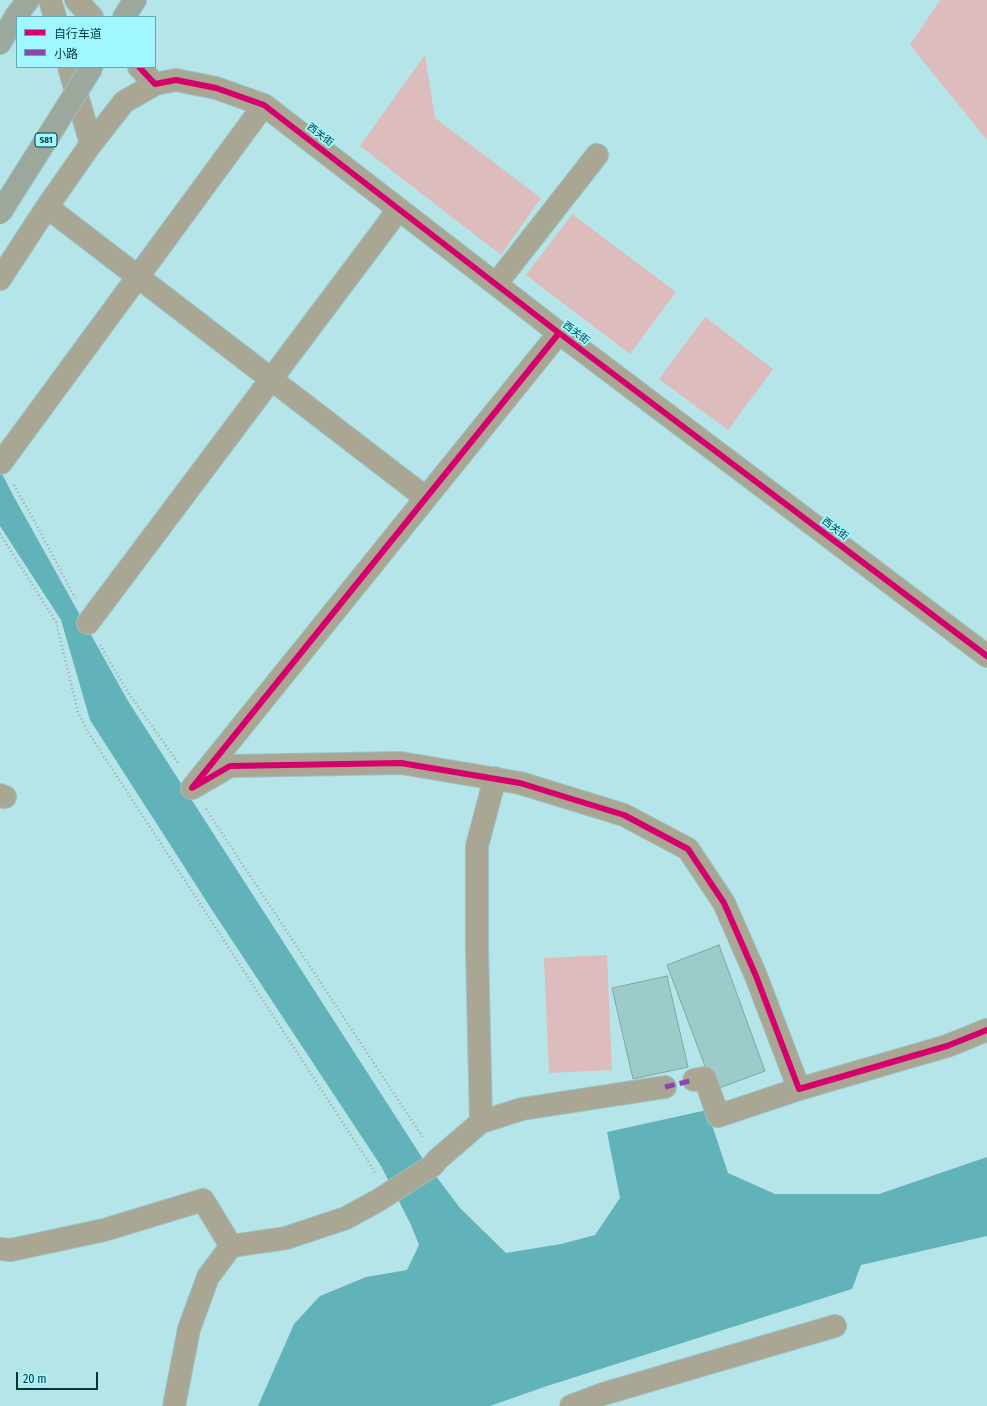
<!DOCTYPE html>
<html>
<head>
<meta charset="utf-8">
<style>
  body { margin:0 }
  #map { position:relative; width:987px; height:1406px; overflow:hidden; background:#b6e5e9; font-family:"Fira Sans Condensed","Noto Sans SC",sans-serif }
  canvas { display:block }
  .legend { position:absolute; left:16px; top:16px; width:140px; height:52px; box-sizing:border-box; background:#a0f7ff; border:1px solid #60aab1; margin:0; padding:5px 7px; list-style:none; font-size:12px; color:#00373b }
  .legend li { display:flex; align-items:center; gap:8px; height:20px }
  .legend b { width:20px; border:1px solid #60aab1 }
  .scale { position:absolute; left:16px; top:1372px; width:82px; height:18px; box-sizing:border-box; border:2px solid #00373b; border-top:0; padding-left:5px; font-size:12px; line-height:14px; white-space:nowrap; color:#00373b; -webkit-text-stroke:3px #a0f7ff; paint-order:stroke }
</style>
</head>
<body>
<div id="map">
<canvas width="987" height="1406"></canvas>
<ul class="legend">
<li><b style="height:5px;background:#d6006c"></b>自行车道</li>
<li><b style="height:5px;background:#8e44ad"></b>小路</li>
</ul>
<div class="scale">20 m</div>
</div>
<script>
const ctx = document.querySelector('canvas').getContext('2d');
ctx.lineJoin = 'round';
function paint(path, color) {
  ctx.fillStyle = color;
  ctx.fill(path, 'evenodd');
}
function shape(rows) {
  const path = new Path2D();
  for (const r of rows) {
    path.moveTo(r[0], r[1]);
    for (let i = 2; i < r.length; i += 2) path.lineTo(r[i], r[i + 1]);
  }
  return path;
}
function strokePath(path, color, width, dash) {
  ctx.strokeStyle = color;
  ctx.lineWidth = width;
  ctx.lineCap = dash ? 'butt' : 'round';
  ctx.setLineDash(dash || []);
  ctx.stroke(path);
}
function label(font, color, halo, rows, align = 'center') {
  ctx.font = font + ' "Fira Sans Condensed","Noto Sans SC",sans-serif';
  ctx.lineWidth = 4;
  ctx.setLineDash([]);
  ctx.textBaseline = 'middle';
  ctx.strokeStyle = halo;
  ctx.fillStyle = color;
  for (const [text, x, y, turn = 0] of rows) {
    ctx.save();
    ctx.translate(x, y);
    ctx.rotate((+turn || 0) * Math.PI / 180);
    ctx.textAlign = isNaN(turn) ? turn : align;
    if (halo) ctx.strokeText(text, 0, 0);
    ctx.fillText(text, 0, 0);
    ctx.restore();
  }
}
paint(shape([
  [940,0,987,0,987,140,910,45],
  [425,55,435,118,541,198,501,255,360,146],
  [572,214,676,292,630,354,526,275],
  [705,317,773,369,728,430,659,379],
  [607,955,612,1070,549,1073,544,958]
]), '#dcbcbc');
paint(shape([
  [0,470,14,497,128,701,423,1159,460,1208,506,1253,561,1244,595,1235,620,1198,607,1132,707,1110,728,1173,775,1194,879,1194,987,1157,987,1236,861,1265,852,1289,547,1386,490,1406,258,1406,294,1324,320,1296,366,1277,407,1270,419,1245,411,1225,381,1166,214,913,90,720,61,620,0,526]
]), '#61b3b9');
const building = shape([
  [719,945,765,1071,714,1090,667,965,719,945],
  [667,976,688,1067,633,1079,612,988,667,976]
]);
paint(building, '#9ccbc9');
strokePath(building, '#7fa5a4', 1);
const minor = shape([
  [50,0,55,17],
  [76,0,92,17],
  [69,67,91,144],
  [139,67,155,84,176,80,216,88,264,105,559,333,987,656],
  [47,207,426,498],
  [0,279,47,207,91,144,124,102,155,84],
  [496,284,597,155],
  [559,333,192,788,230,766,401,763,520,783,624,815,688,849,724,903,756,976,799,1089,947,1046,987,1030],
  [1,463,264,105],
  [88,623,399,209],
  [0,795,5,797],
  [694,1080,705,1078,718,1116,799,1089],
  [481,1122,477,949,477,846,495,778],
  [0,1249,11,1250,104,1230,203,1200,231,1246],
  [174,1406,189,1329,208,1277,231,1246,286,1238,346,1218,377,1201,432,1166,438,1159,481,1122,522,1109,665,1087],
  [571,1406,603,1394,835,1326]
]);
const highway = shape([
  [124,17,135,0],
  [0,43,16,16,28,0]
]);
strokePath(minor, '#99c2c6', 24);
strokePath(highway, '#99c2c6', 24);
strokePath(shape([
  [14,485,36,524,75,598],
  [0,534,56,622,78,712,86,729,375,1172],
  [100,645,129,694,179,764],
  [206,809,424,1139]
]), '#9da89c', 2.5, [1, 3]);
strokePath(minor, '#a9a693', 22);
strokePath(highway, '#9ca89b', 22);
const highwayBridge = shape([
  [0,213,92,67]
]);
strokePath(highwayBridge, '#99c2c6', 24, []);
strokePath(highwayBridge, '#9ca89b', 22);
strokePath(shape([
  [665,1087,694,1080]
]), '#8e44ad', 5, [10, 5]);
strokePath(shape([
  [139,67,155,84,176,80,216,88,264,105,559,333,987,656],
  [559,333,192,788,230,766,401,763,520,783,624,815,688,849,724,903,756,976,799,1089,947,1046,987,1030]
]), '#d6006c', 6);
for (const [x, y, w] of [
  [46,140,22]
]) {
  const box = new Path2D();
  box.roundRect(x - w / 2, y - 7, w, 14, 3);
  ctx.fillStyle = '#a0f7ff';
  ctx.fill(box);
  strokePath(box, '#00373b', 1);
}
label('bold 9px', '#00373b', null, [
  ["S81",46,140]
]);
label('10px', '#00373b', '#a0f7ff', [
  ["西关街",320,135,38],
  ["西关街",576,333,37],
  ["西关街",835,529,37]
]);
</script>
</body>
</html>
